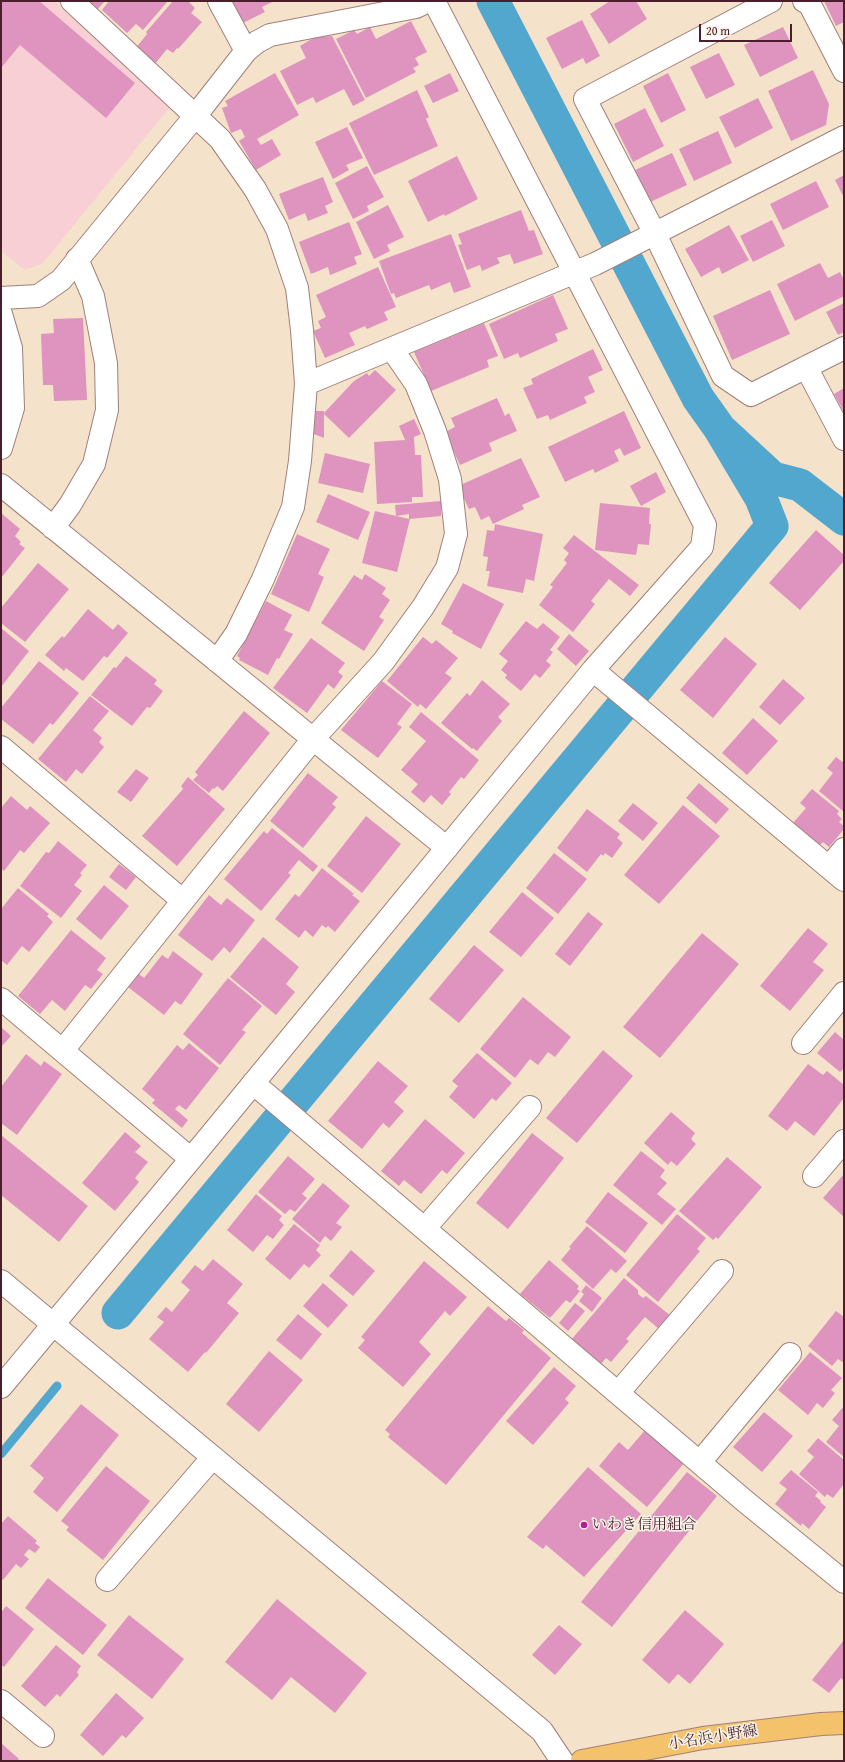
<!DOCTYPE html>
<html>
<head>
<meta charset="utf-8">
<style>
  body { margin:0 }
  #map { position:relative; width:845px; height:1762px; overflow:hidden; background:#f5e2ca; font-family:"Gentium Book Plus",serif }
  canvas { display:block }
  .frame { position:absolute; inset:0; border:2px solid #4a1f2b; pointer-events:none }
  .scale { position:absolute; left:699px; top:24px; width:93px; height:18px; box-sizing:border-box; border:2px solid #4a1f2b; border-top:0; padding-left:5px; font-size:12px; line-height:14px; white-space:nowrap; color:#4a1f2b; -webkit-text-stroke:3px #f7f3e8; paint-order:stroke }
</style>
</head>
<body>
<div id="map">
<canvas width="845" height="1762"></canvas>
<div class="frame"></div>
<div class="scale">20 m</div>
</div>
<script>
const ctx = document.querySelector('canvas').getContext('2d');
ctx.lineJoin = 'round';
function paint(path, color) {
  ctx.fillStyle = color;
  ctx.fill(path, 'evenodd');
}
function shape(rows) {
  const path = new Path2D();
  for (const r of rows) {
    path.moveTo(r[0], r[1]);
    for (let i = 2; i < r.length; i += 2) path.lineTo(r[i], r[i + 1]);
  }
  return path;
}
function strokePath(path, color, width, dash) {
  ctx.strokeStyle = color;
  ctx.lineWidth = width;
  ctx.lineCap = dash ? 'butt' : 'round';
  ctx.setLineDash(dash || []);
  ctx.stroke(path);
}
function label(font, color, halo, rows, align = 'center') {
  ctx.font = font + ' "Gentium Book Plus","Noto Serif JP",serif';
  ctx.lineWidth = 3;
  ctx.setLineDash([]);
  ctx.textBaseline = 'middle';
  ctx.strokeStyle = halo;
  ctx.fillStyle = color;
  for (const [text, x, y, turn = 0] of rows) {
    ctx.save();
    ctx.translate(x, y);
    ctx.rotate((+turn || 0) * Math.PI / 180);
    ctx.textAlign = isNaN(turn) ? turn : align;
    if (halo) ctx.strokeText(text, 0, 0);
    ctx.fillText(text, 0, 0);
    ctx.restore();
  }
}
paint(shape([
  [1,1,54,1,170,107,43,263,25,270,1,251]
]), '#f7cfd4');
strokePath(shape([
  [1,1454,57,1386]
]), '#52a7ce', 9);
strokePath(shape([
  [493,1,698,398,720,429,773,478,800,485,844,519],
  [118,1313,772,526,761,498,720,429]
]), '#52a7ce', 33);
paint(shape([
  [1,1,39,1,135,83,106,118,20,45,1,68],
  [89,1,105,1,96,11,87,3],
  [109,1,168,1,143,30,136,24,127,33,102,10],
  [173,1,188,1,195,8,191,13,202,22,178,49,177,48,173,53,167,49,154,65,135,49,147,34,146,32],
  [224,1,274,1,262,7,265,12,237,26],
  [610,1,636,1,647,19,609,44,590,14],
  [824,1,844,1,844,22,836,26],
  [582,20,600,56,586,64,583,58,562,69,546,38],
  [411,21,427,52,415,58,419,65,413,68,416,72,366,98,336,39,354,30,357,34,370,27,376,39],
  [783,27,798,58,760,77,744,45],
  [332,36,365,100,353,106,344,89,316,103,313,97,297,105,280,71,306,58,300,46,315,37],
  [719,53,735,85,706,99,690,67],
  [813,70,829,104,826,125,791,141,768,91],
  [275,73,299,115,257,139,261,145,272,139,281,155,256,170,239,141,245,137,241,129,231,133,222,108,228,106,225,101],
  [450,73,459,91,433,103,424,86],
  [668,73,686,110,661,123,643,86],
  [417,90,429,117,426,119,438,146,374,175,349,123],
  [758,98,773,128,735,148,719,117],
  [645,108,664,146,633,162,614,124],
  [347,127,363,158,346,165,349,170,333,179,315,142],
  [718,131,732,163,694,181,679,149],
  [672,153,687,185,648,203,633,171],
  [457,156,478,199,445,216,444,214,428,222,408,181],
  [367,166,384,197,367,206,369,211,353,219,335,183],
  [844,175,844,198,835,180],
  [323,177,333,202,325,206,328,213,308,221,305,213,289,220,279,194],
  [816,181,829,207,783,230,770,204],
  [388,205,404,237,387,245,390,251,374,259,356,222],
  [521,210,529,231,534,230,543,254,514,264,510,254,497,258,500,263,482,271,480,265,467,270,458,245,462,244,458,234],
  [772,220,785,246,753,262,740,236],
  [349,222,362,254,354,257,357,264,330,275,328,267,311,274,299,242],
  [729,225,749,260,722,274,719,267,701,277,685,249],
  [451,234,471,287,454,293,450,282,431,290,429,285,396,298,394,293,391,294,379,261],
  [820,263,828,278,840,272,844,280,844,296,795,321,777,284],
  [378,267,396,307,384,312,388,320,367,329,365,326,349,333,355,345,325,358,313,331,321,328,318,321,326,317,316,295],
  [770,290,790,334,732,360,713,316],
  [553,295,568,329,555,334,558,341,520,358,518,353,504,359,489,324],
  [844,303,844,332,838,335,826,312],
  [83,318,87,400,54,401,53,385,43,385,41,334,54,333,53,319],
  [484,323,498,356,487,360,489,367,431,391,414,352],
  [593,349,603,370,588,377,595,392,584,397,587,403,550,420,548,415,537,419,523,388,533,384,531,379],
  [375,370,396,390,349,438,324,414,324,438,314,434,314,411,324,411,324,413,354,381,367,373,369,376],
  [844,388,844,412,834,394],
  [497,398,505,416,509,413,517,431,489,443,492,451,460,465,445,432,455,427,451,418],
  [624,411,641,448,624,456,620,448,614,451,619,461,595,473,593,469,565,482,548,447],
  [414,419,421,434,414,437,415,455,421,455,423,497,412,497,412,502,377,504,374,442,405,440,399,426],
  [325,453,370,464,363,493,318,483],
  [521,458,540,497,522,505,524,509,493,524,489,516,481,520,475,507,469,509,458,486],
  [656,472,666,492,641,506,630,486],
  [328,494,370,512,358,540,316,522],
  [441,501,441,516,410,519,397,572,362,563,375,511,409,519,409,514,396,516,395,505],
  [600,503,650,508,649,524,651,524,649,545,638,544,636,555,595,550],
  [1,513,20,529,15,536,21,542,19,544,25,548,1,578],
  [495,524,543,534,534,581,526,579,523,593,487,586,490,571,486,571,488,557,483,556,487,530,494,531],
  [816,530,844,555,844,561,800,610,769,583],
  [297,534,330,549,318,574,324,577,309,612,271,594],
  [574,535,639,585,630,596,609,579,591,601,595,604,573,632,539,605,553,587,550,585,567,563,564,560,569,553,563,548],
  [38,563,69,589,25,642,1,623,1,608],
  [365,574,386,588,382,594,390,600,379,617,384,620,364,651,321,623,354,575,362,580],
  [463,583,504,604,481,649,452,633,453,631,441,624],
  [266,601,292,615,284,630,293,634,279,659,277,658,268,675,239,660,240,658,237,656],
  [88,609,113,630,118,624,128,633,107,658,104,656,83,681,66,668,64,671,45,655,62,636,64,638],
  [526,621,537,629,543,623,560,637,550,650,553,652,546,661,551,665,540,678,535,674,521,691,505,678,507,675,501,670,508,661,499,654],
  [1,628,29,651,1,687],
  [569,634,589,651,576,666,557,649],
  [423,637,432,644,436,640,458,658,445,673,452,678,426,709,420,704,418,707,387,681],
  [725,637,757,664,713,718,680,690],
  [311,638,345,663,338,672,343,676,334,689,328,684,307,713,273,688],
  [126,656,157,680,154,684,163,691,150,708,147,707,132,726,91,695,114,667,116,668],
  [39,661,79,693,53,725,50,723,33,744,1,719,1,708],
  [783,679,805,698,780,725,759,707],
  [482,680,510,704,498,717,502,721,477,751,473,748,472,749,441,723,467,693,470,696],
  [382,681,412,704,397,724,402,727,378,758,341,730],
  [90,696,109,711,93,730,102,738,99,742,104,747,82,774,76,769,66,782,38,759],
  [244,711,270,733,223,791,217,786,214,789,213,788,209,793,193,780,198,775,195,772],
  [421,712,479,760,464,779,461,777,449,792,451,794,442,805,431,795,424,803,411,792,418,784,401,770,426,741,409,727],
  [753,718,778,741,747,775,722,753],
  [836,757,844,763,844,812,819,791,833,773,827,768],
  [136,769,149,778,131,802,117,792],
  [308,773,338,797,332,804,336,807,303,848,270,821],
  [188,777,225,809,177,866,142,836,183,789,181,786],
  [699,783,729,809,716,824,686,798],
  [812,789,839,811,837,814,842,819,839,822,844,826,844,829,829,847,823,842,819,846,793,823,806,808,800,803],
  [11,796,27,810,30,806,50,823,24,853,20,850,4,871,1,868,1,808],
  [633,803,658,823,643,841,618,821],
  [683,805,720,836,659,904,624,875],
  [587,809,620,834,617,838,623,843,612,858,605,853,603,856,601,854,587,872,557,848],
  [366,816,401,844,362,893,327,866],
  [272,828,318,866,313,872,299,860,288,873,291,875,261,911,224,879,264,831,267,834],
  [58,841,87,865,80,873,82,875,74,885,82,891,61,918,20,886,46,852,49,853],
  [554,853,587,879,558,914,526,888],
  [119,864,136,877,126,890,109,877],
  [322,868,354,894,352,895,360,901,335,932,328,926,326,928,322,925,313,937,305,930,299,938,275,919,295,894,299,897],
  [104,885,129,906,101,940,76,919],
  [18,888,49,914,47,916,53,922,29,952,22,946,7,965,1,960,1,909],
  [522,892,554,918,521,957,489,932],
  [209,895,221,905,227,898,255,920,230,953,224,947,212,961,178,935],
  [588,912,603,924,570,966,555,954],
  [808,928,828,944,813,962,824,970,790,1011,760,986],
  [71,930,106,958,97,970,103,974,91,989,85,985,65,1011,52,1000,40,1014,18,996],
  [702,933,739,964,660,1058,623,1027],
  [263,937,299,967,286,984,295,992,276,1015,230,977],
  [474,945,504,970,459,1023,429,999],
  [173,951,203,974,181,1005,175,1001,164,1015,128,987,139,974,144,978,162,955,168,959],
  [228,978,262,1006,242,1030,246,1032,220,1065,183,1034],
  [523,997,571,1037,555,1057,548,1052,538,1065,530,1059,515,1078,480,1049],
  [1,1027,11,1036,1,1047],
  [835,1032,844,1040,844,1068,840,1072,817,1053],
  [189,1043,219,1068,186,1110,179,1105,175,1109,188,1120,182,1128,152,1103,155,1100,142,1089,177,1045,183,1050],
  [603,1050,633,1076,577,1143,546,1118],
  [477,1053,512,1083,496,1101,492,1098,474,1119,449,1097,458,1086,452,1081],
  [26,1054,41,1066,44,1061,62,1074,17,1135,1,1123,1,1087],
  [378,1061,408,1086,394,1102,404,1111,389,1128,383,1123,362,1149,328,1121],
  [808,1064,823,1075,827,1071,844,1085,844,1098,814,1136,795,1121,787,1131,768,1116],
  [671,1112,695,1133,691,1139,696,1144,677,1166,671,1161,668,1165,644,1143],
  [425,1119,465,1153,447,1174,442,1170,421,1194,404,1180,399,1186,381,1171],
  [125,1132,141,1146,135,1152,148,1162,135,1178,139,1182,115,1211,82,1183],
  [532,1133,564,1158,508,1229,476,1203],
  [1,1135,88,1206,59,1242,1,1195],
  [641,1151,665,1170,660,1177,667,1183,657,1194,676,1209,662,1225,613,1185],
  [288,1156,315,1179,302,1194,307,1198,295,1212,290,1209,285,1214,258,1192],
  [727,1157,762,1187,718,1239,716,1237,713,1240,679,1211],
  [844,1174,844,1217,823,1198],
  [323,1183,350,1206,336,1223,342,1227,331,1241,325,1236,320,1243,292,1219],
  [608,1192,648,1223,625,1253,585,1222],
  [256,1194,282,1216,279,1220,284,1225,273,1239,267,1235,253,1252,227,1230],
  [677,1214,706,1238,697,1249,700,1251,658,1302,626,1275],
  [294,1224,320,1245,316,1250,321,1255,309,1268,304,1264,290,1280,265,1259],
  [587,1226,627,1261,616,1273,611,1269,593,1289,561,1260,571,1248,569,1247],
  [351,1250,375,1271,353,1296,329,1276],
  [213,1259,243,1284,227,1303,239,1313,206,1353,205,1352,188,1372,149,1339,164,1322,157,1317,166,1307,172,1312,190,1290,181,1282,195,1265,203,1271],
  [549,1260,579,1286,577,1289,580,1291,570,1303,566,1300,550,1318,520,1294],
  [424,1261,467,1297,450,1316,445,1311,419,1342,431,1354,403,1387,358,1348,365,1340,361,1337],
  [624,1278,638,1290,638,1294,643,1298,646,1296,671,1316,660,1330,645,1317,626,1339,629,1341,611,1362,606,1358,601,1364,571,1340],
  [323,1283,348,1305,328,1328,303,1306],
  [586,1285,602,1298,592,1312,579,1301,584,1294,581,1292],
  [575,1303,585,1311,568,1331,559,1323],
  [488,1306,506,1321,509,1318,524,1330,522,1333,551,1358,446,1485,388,1437,390,1434,385,1430],
  [836,1311,844,1317,844,1363,838,1359,832,1366,808,1346],
  [298,1314,322,1334,301,1360,276,1340],
  [269,1351,303,1380,259,1432,226,1404],
  [810,1352,842,1378,831,1390,835,1393,823,1408,817,1403,808,1415,778,1390],
  [554,1367,576,1386,565,1399,569,1403,533,1445,506,1421],
  [81,1404,119,1435,57,1512,33,1492,44,1478,30,1466],
  [844,1406,844,1457,826,1442,839,1426,832,1420],
  [764,1412,793,1436,762,1472,733,1447],
  [646,1429,685,1462,647,1507,599,1466,619,1442,628,1450],
  [818,1438,844,1460,844,1484,833,1498,827,1494,825,1497,799,1474,814,1457,807,1451],
  [106,1466,150,1501,103,1560,66,1530,69,1527,61,1521],
  [588,1467,641,1514,584,1577,546,1545,543,1549,527,1537],
  [791,1470,818,1492,815,1496,821,1501,820,1502,826,1507,809,1529,802,1523,801,1526,775,1504,787,1489,779,1483],
  [687,1472,717,1496,612,1627,581,1602],
  [8,1516,37,1541,35,1543,40,1547,35,1553,29,1549,24,1555,29,1559,21,1568,16,1564,3,1580,1,1578,1,1524],
  [48,1578,107,1625,83,1655,25,1608],
  [277,1599,367,1673,335,1713,291,1677,272,1700,225,1662],
  [6,1606,34,1629,4,1667,1,1665,1,1613],
  [685,1610,724,1644,690,1684,678,1674,669,1684,642,1660],
  [129,1615,184,1659,152,1699,97,1655],
  [559,1625,582,1644,555,1675,532,1655],
  [844,1640,844,1681,841,1678,829,1693,812,1680],
  [56,1645,81,1666,77,1672,79,1675,60,1697,57,1694,45,1707,21,1686],
  [116,1693,144,1718,126,1738,122,1735,103,1756,80,1735],
  [1,1743,19,1759,17,1761,1,1761]
]), '#df94bf');
const minor = shape([
  [72,1,220,139,255,189,277,229,297,288,302,330,306,384,300,461,293,507,263,579,236,634,217,661],
  [771,1,585,99,655,234,723,376,751,395,844,348],
  [804,1,809,3,844,71],
  [246,51,257,42,270,35,416,7,428,1],
  [1,298,38,296,61,280,196,115,246,51,219,1],
  [1,314,11,348,13,408,1,448],
  [806,367,844,439],
  [306,384,595,264,844,137],
  [1,485,447,848],
  [53,528,70,505,94,464,107,410,106,363,93,296,77,259],
  [593,670,844,880],
  [1,747,182,900],
  [829,867,844,849],
  [1,999,191,1159],
  [803,1043,844,993],
  [63,1050,313,739,383,662,423,607,447,568,456,534,450,479,435,431,416,384,392,349],
  [253,1083,746,1502,844,1582],
  [814,1176,844,1141],
  [425,1228,530,1107],
  [1,1281,542,1731,562,1761],
  [1,1387,191,1159,593,670,702,547,705,525,434,1],
  [618,1393,722,1271],
  [700,1462,790,1354],
  [107,1580,213,1457],
  [1,1701,43,1736]
]);
const primary = shape([
  [582,1761,703,1738,821,1724,844,1723]
]);
strokePath(minor, '#a0807a', 24);
strokePath(primary, '#a0807a', 24);
strokePath(minor, '#fff', 22);
strokePath(primary, '#f3c26a', 22);
for (const [x, y, r, color] of [
  [584,1525,4,"#b5179e"]
]) {
  const dot = new Path2D();
  dot.arc(x, y, r, 0, 2 * Math.PI);
  ctx.fillStyle = color;
  ctx.fill(dot);
  strokePath(dot, '#f7f3e8', 1.5);
}
label('15px', '#4a1f2b', '#f7f3e8', [
  ["いわき信用組合",592,1525]
], 'left');
label('15px', '#4a1f2b', '#f7f3e8', [
  ["小名浜小野線",713,1738,-9]
]);
</script>
</body>
</html>
